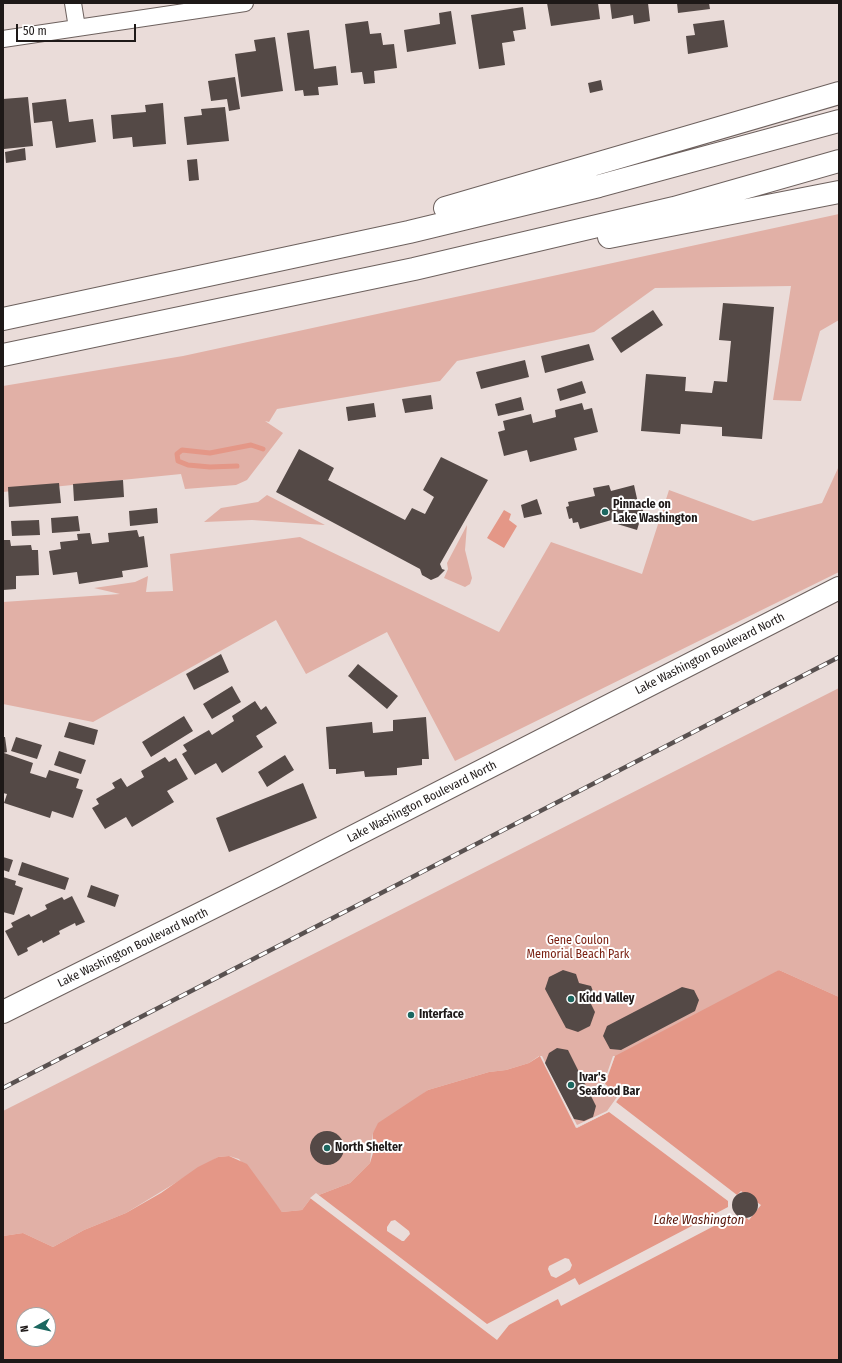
<!DOCTYPE html>
<html>
<head>
<meta charset="utf-8">
<style>
  body { margin:0 }
  #map { position:relative; width:842px; height:1363px; overflow:hidden; background:#eadcd9; font-family:"Fira Sans Condensed",sans-serif }
  canvas { display:block }
  .frame { position:absolute; inset:0; border:4px solid #1e1918; pointer-events:none }
  .north { position:absolute; left:16px; top:1307px; width:40px; height:40px; box-sizing:border-box; background:#fff; border:1px solid #a5a3a3; border-radius:50%; rotate:262deg; font-size:11px; font-weight:700; line-height:16px; text-align:center; color:#1e1918 }
  .north::after { content:''; display:block; margin:auto; width:14px; height:18px; background:#1c6760; clip-path:polygon(50% 0,100% 100%,50% 72%,0 100%) }
  .scale { position:absolute; left:16px; top:24px; width:120px; height:18px; box-sizing:border-box; border:2px solid #1e1918; border-top:0; padding-left:5px; font-size:12px; line-height:14px; white-space:nowrap; color:#1e1918; -webkit-text-stroke:3px #fff; paint-order:stroke }
</style>
</head>
<body>
<div id="map">
<canvas width="842" height="1363"></canvas>
<div class="frame"></div>
<div class="north">N</div>
<div class="scale">50 m</div>
</div>
<script>
const ctx = document.querySelector('canvas').getContext('2d');
ctx.lineJoin = 'round';
function paint(path, color) {
  ctx.fillStyle = color;
  ctx.fill(path, 'evenodd');
}
function shape(rows) {
  const path = new Path2D();
  for (const r of rows) {
    if (r.length === 3) {
      path.moveTo(r[0] + r[2], r[1]);
      path.arc(r[0], r[1], r[2], 0, 2 * Math.PI);
      continue;
    }
    path.moveTo(r[0], r[1]);
    for (let i = 2; i < r.length; i += 2) path.lineTo(r[i], r[i + 1]);
  }
  return path;
}
function strokePath(path, color, width, dash) {
  ctx.strokeStyle = color;
  ctx.lineWidth = width;
  ctx.lineCap = dash ? 'butt' : 'round';
  ctx.setLineDash(dash || []);
  ctx.stroke(path);
}
function label(font, color, halo, rows, align = 'center') {
  ctx.font = font + ' "Fira Sans Condensed",sans-serif';
  ctx.lineWidth = 4;
  ctx.setLineDash([]);
  ctx.textBaseline = 'middle';
  ctx.strokeStyle = halo;
  ctx.fillStyle = color;
  for (const [text, x, y, turn = 0] of rows) {
    ctx.save();
    ctx.translate(x, y);
    ctx.rotate((+turn || 0) * Math.PI / 180);
    ctx.textAlign = isNaN(turn) ? turn : align;
    if (halo) ctx.strokeText(text, 0, 0);
    ctx.fillText(text, 0, 0);
    ctx.restore();
  }
}
paint(shape([
  [839,214,839,320,820,331,801,401,773,400,791,286,655,288,594,332,457,361,440,381,277,409,269,422,265,421,283,433,247,480,236,485,185,489,181,474,3,492,3,386,183,356],
  [839,466,839,572,455,761,387,632,306,674,276,620,93,722,3,704,3,602,120,594,94,588,135,582,148,576,146,592,173,591,170,554,300,537,499,632,551,542,642,574,669,490,753,521,822,503],
  [267,495,325,525,252,520,204,522,221,508,258,502],
  [467,525,465,550,472,578,470,584,465,587,444,578,448,569,447,563],
  [839,688,839,997,779,970,620,1096,608,1112,576,1128,539,1056,529,1063,506,1070,489,1072,428,1090,373,1133,370,1163,350,1183,311,1198,302,1210,282,1212,239,1159,229,1156,218,1157,126,1213,84,1230,53,1247,23,1233,3,1236,3,1111]
]), '#e1b0a6');
paint(shape([
  [504,510,511,514,509,520,517,526,504,548,487,538],
  [779,970,839,997,839,1360,3,1360,3,1236,23,1233,53,1247,84,1230,126,1213,161,1193,198,1167,218,1157,229,1156,247,1164,282,1212,302,1210,311,1198,350,1183,370,1163,373,1153,373,1133,378,1123,428,1090,489,1072,506,1070,529,1063,540,1056,577,1128,608,1112,620,1097,605,1084,615,1056],
  [24,1315,48,1315,48,1339,24,1339]
]), '#e49787');
paint(shape([
  [540,1056,542,1056,577,1125,607,1111,617,1097,603,1085,613,1056,615,1056,605,1084,620,1096,616,1102,737,1195,741,1191,761,1205,749,1220,740,1213,737,1214,561,1306,558,1299,509,1325,497,1340,310,1198,316,1193,487,1324,575,1278,579,1285,728,1207,728,1201,609,1112,576,1128],
  [395,1220,409,1231,410,1234,404,1241,402,1241,387,1231,387,1227,391,1221],
  [565,1258,569,1259,572,1265,570,1270,556,1278,551,1276,548,1269,549,1266]
]), '#eadcd9');
strokePath(shape([
  [237,466,210,467,188,465,178,461,177,454,182,450,210,453,251,445,263,449]
]), '#e49787', 5);
paint(shape([
  [547,3,598,3,600,19,551,26],
  [610,3,648,3,650,21,634,24,633,15,612,19],
  [677,3,709,3,710,9,678,13],
  [523,7,526,29,513,31,515,41,502,43,505,65,479,69,471,15],
  [451,11,456,44,407,52,404,30,440,24,439,13],
  [724,20,728,47,688,54,686,36,695,35,693,24],
  [368,21,370,34,381,33,383,45,394,44,397,68,374,71,375,83,364,84,362,72,351,73,345,24],
  [309,30,314,69,336,66,338,85,318,87,319,95,304,96,303,90,295,91,287,33],
  [275,37,283,91,241,97,235,54,256,51,254,40],
  [235,77,240,109,229,111,227,99,211,101,208,81],
  [601,80,603,90,590,93,588,83],
  [28,97,33,146,4,149,3,99],
  [66,99,69,122,93,119,96,142,56,148,52,121,34,123,32,103],
  [163,103,166,144,133,147,132,137,113,139,111,115,146,112,145,105],
  [225,107,229,141,187,145,184,117,202,115,201,109],
  [25,148,26,160,6,163,5,152],
  [197,159,199,180,189,181,187,160],
  [723,303,774,307,762,439,722,436,722,427,681,424,680,434,641,431,646,374,686,377,685,391,712,393,714,381,727,382,731,341,719,340],
  [653,310,663,325,621,353,611,338],
  [589,344,594,360,545,373,541,356],
  [525,360,529,377,481,389,476,372],
  [582,381,586,393,560,401,557,389],
  [431,395,433,409,405,413,402,399],
  [521,397,524,410,498,416,495,404],
  [374,403,376,417,348,421,346,407],
  [582,403,584,410,592,408,598,432,574,438,577,450,530,462,527,450,504,456,498,432,505,430,503,421,531,414,533,423,556,417,555,410],
  [299,449,334,468,328,480,405,520,412,508,425,514,434,497,423,490,441,457,488,480,440,564,442,569,445,570,438,577,431,580,422,575,420,569,276,492],
  [123,480,124,497,74,501,73,484],
  [59,483,61,503,9,507,8,487],
  [609,485,611,491,634,485,638,503,645,504,637,530,614,523,615,519,580,529,578,522,573,523,572,518,569,519,566,507,569,506,568,502,595,496,593,488],
  [537,499,542,514,524,518,521,505],
  [157,508,158,523,130,526,129,511],
  [78,516,80,531,52,533,51,518],
  [39,520,40,535,12,536,11,521],
  [137,530,139,537,144,536,148,567,122,571,123,577,79,584,77,572,53,575,49,551,61,549,60,542,78,540,77,534,90,533,92,544,109,542,108,533],
  [3,540,10,540,11,546,31,545,32,550,38,550,39,575,16,576,16,589,3,590],
  [221,654,229,672,194,690,186,674],
  [358,664,398,696,387,709,348,676],
  [232,686,241,702,212,719,203,704],
  [255,701,261,710,266,706,277,723,256,736,263,747,222,773,216,763,195,775,182,754,187,751,183,745,209,730,212,735,234,721,232,716],
  [184,716,193,731,151,757,142,742],
  [426,717,429,759,422,759,422,765,397,768,397,775,365,777,364,771,336,774,336,769,329,769,326,727,372,722,373,733,393,731,393,720],
  [69,722,98,730,94,745,64,737],
  [3,737,5,737,7,752,3,753],
  [16,737,42,745,37,759,11,751],
  [59,751,86,760,81,774,54,765],
  [4,753,33,763,30,773,46,778,49,770,79,779,76,788,83,790,73,818,52,811,50,818,4,803,7,794,3,793],
  [285,755,294,770,267,787,258,772],
  [165,757,169,762,176,758,188,779,167,791,174,802,132,827,126,817,105,829,92,808,99,804,96,799,115,788,112,783,121,778,127,787,144,777,141,771],
  [303,783,317,818,229,852,216,818],
  [3,857,13,860,9,872,3,870],
  [22,862,69,878,65,890,18,875],
  [3,877,16,881,15,885,23,888,14,915,3,912],
  [91,885,119,895,115,907,87,897],
  [72,896,85,922,76,926,75,923,59,931,60,934,43,943,42,940,27,948,28,951,18,956,5,931,13,927,11,923,29,914,31,917,47,909,45,905,62,897,64,900],
  [563,970,576,974,579,983,591,986,594,994,591,1004,595,1012,590,1026,578,1032,566,1028,545,989,549,977],
  [682,987,694,990,699,1000,695,1011,621,1050,610,1049,603,1036,607,1026],
  [557,1048,568,1050,596,1106,593,1117,584,1121,574,1119,545,1063,549,1053],
  [327,1148,17],
  [745,1205,13]
]), '#544946');
const street = shape([
  [73,3,77,28],
  [3,39,245,3]
]);
const secondary = shape([
  [3,1012,276,876,839,588]
]);
const highway = shape([
  [445,208,839,93],
  [609,237,839,192],
  [3,319,409,232,599,186,839,121],
  [3,355,414,269,674,208,839,161]
]);
strokePath(street, '#6d615e', 18);
strokePath(secondary, '#6d615e', 24);
strokePath(highway, '#6d615e', 24);
strokePath(street, '#fff', 16);
strokePath(secondary, '#fff', 22);
strokePath(highway, '#fff', 22);
const rail = shape([
  [3,1088,839,657]
]);
strokePath(rail, '#595150', 4.5);
strokePath(rail, '#fff', 3, [9]);
for (const [x, y, r, color] of [
  [605,512,4,"#1c6760"],
  [571,999,4,"#1c6760"],
  [411,1015,4,"#1c6760"],
  [571,1085,4,"#1c6760"],
  [327,1148,4,"#1c6760"]
]) {
  const dot = new Path2D();
  dot.arc(x, y, r, 0, 2 * Math.PI);
  ctx.fillStyle = color;
  ctx.fill(dot);
  strokePath(dot, '#fff', 1.5);
}
label('bold 12px', '#1e1918', '#fff', [
  ["Pinnacle on",613,505],
  ["Lake Washington",613,519],
  ["Kidd Valley",579,999],
  ["Interface",419,1015],
  ["Ivar's",579,1078],
  ["Seafood Bar",579,1092],
  ["North Shelter",335,1148]
], 'left');
label('12px', '#1e1918', '#fff', [
  ["Lake Washington Boulevard North",710,654,-27],
  ["Lake Washington Boulevard North",422,802,-27],
  ["Lake Washington Boulevard North",133,948,-26]
]);
label('12px', '#791f10', '#fff', [
  ["Gene Coulon",578,941],
  ["Memorial Beach Park",578,955]
]);
label('italic 13px', '#591509', '#fff', [
  ["Lake Washington",699,1220]
]);
</script>
</body>
</html>
